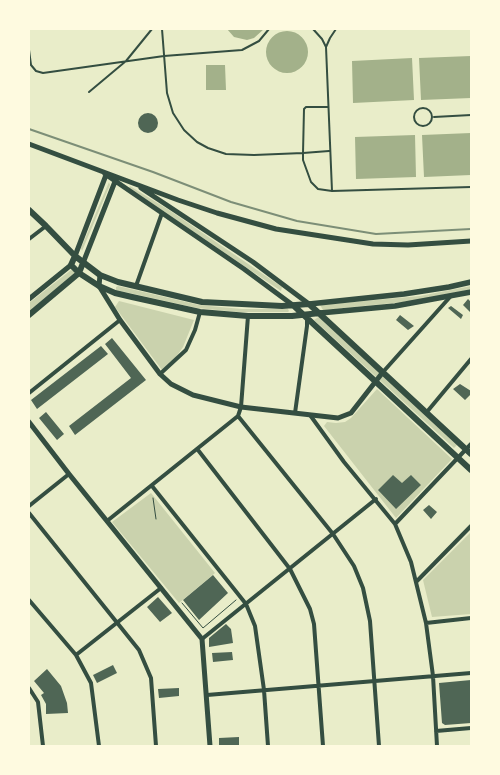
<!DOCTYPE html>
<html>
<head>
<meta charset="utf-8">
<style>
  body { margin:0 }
  #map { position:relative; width:500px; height:775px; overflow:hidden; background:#e9edc9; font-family:"Nunito Sans",sans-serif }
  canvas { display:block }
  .frame { position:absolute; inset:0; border:30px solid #fefae0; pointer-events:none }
</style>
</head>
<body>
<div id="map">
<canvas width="500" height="775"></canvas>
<div class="frame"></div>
</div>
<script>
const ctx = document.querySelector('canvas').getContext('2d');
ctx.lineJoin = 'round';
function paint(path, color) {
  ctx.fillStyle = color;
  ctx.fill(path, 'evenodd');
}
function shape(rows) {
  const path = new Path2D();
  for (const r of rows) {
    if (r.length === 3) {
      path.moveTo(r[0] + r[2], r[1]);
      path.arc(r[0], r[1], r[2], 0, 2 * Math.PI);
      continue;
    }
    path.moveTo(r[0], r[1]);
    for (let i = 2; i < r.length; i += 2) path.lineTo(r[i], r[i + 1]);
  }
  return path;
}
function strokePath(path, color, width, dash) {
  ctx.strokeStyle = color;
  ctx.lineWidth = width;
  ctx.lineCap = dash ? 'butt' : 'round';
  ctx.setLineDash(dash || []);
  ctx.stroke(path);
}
paint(shape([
  [109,182,110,185,82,251,81,248],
  [130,186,169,210,282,287,281,291,129,188],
  [71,270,76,272,29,312,29,303],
  [118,286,199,305,242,309,288,309,289,311,288,312,238,312,197,308,116,290,116,287],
  [471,286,471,289,424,300,323,310,320,305,420,296],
  [119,301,194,320,183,347,174,360,162,370,115,307],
  [320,316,458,444,454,448,314,320],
  [377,389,452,459,396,518,324,426,327,422,336,423,345,422,351,418],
  [151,493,215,573,179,603,112,522],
  [471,532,471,614,432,617,423,580]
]), '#cad2ad');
paint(shape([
  [227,29,264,29,254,38,247,40,234,37],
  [287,52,21],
  [471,56,471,98,421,100,419,58],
  [412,58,414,100,353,103,352,61],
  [206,65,225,65,226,90,206,90],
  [471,133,471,175,424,177,422,135],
  [415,135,416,177,356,179,355,137]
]), '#a3b18a');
paint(shape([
  [148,123,10],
  [468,299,471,302,471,313,463,305],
  [451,306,463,315,461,319,448,308],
  [400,315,414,326,408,330,396,320],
  [112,338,146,380,75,435,69,426,131,378,105,344],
  [101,346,108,354,37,409,31,400],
  [460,384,471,391,471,394,465,400,453,389],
  [46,412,64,434,57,440,39,418],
  [393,475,402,483,411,475,421,485,396,509,378,490],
  [429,505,437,512,431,519,423,510],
  [213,575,228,593,199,620,183,600],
  [158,597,172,613,160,622,147,607],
  [226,624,231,629,233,643,209,647,209,638],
  [232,652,233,660,213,662,212,653],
  [113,665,117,673,97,683,93,675],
  [47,669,61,686,67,703,68,713,46,714,46,704,41,695,44,693,34,681],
  [471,680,471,723,445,725,442,723,439,683],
  [179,688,179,696,159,698,158,689],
  [239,737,239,746,219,746,219,738]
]), '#4f6655');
strokePath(shape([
  [153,498,156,519],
  [182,603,203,628,236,600]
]), '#344e41', 1);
strokePath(shape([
  [162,29,167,93,173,113,184,130,197,142,208,148,226,154,254,155,303,153,303,160,311,182,318,189,332,191,471,187],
  [313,29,322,39,326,47,332,191],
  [326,47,330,38,336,29],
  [29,50,31,65,36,71,43,73,164,56,242,50,259,41,269,29],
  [89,92,126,61,152,29],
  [328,107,306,107,304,109,303,153,329,151],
  [423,117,9],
  [434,117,471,115]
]), '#344e41', 2);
strokePath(shape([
  [29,239,46,226],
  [136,286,162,213],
  [383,372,450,297],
  [160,374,186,350,195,330,200,312],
  [29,393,120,320],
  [295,413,307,326,307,318],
  [426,413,471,359],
  [310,415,344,462,395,524,411,562,426,623,433,676,437,746],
  [238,416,333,534,354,566,363,588,370,621,379,746],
  [198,450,290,569,310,609,314,624,323,746],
  [152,486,246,604,255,626,264,690,268,746],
  [29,506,69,474],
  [29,513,139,650,151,678,156,746],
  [107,521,238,416,241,407,248,316],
  [395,524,471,444],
  [417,581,471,526],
  [29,600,76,655,91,683,99,746],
  [426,623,471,618],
  [202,639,376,499],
  [76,655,161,588],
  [29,688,38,702,43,746],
  [207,695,471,673],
  [436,731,471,728]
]), '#344e41', 4);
strokePath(shape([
  [29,144,178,200,217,213,276,229,373,244,408,245,471,241],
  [105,174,244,269,294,306],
  [141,188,253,262,309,304],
  [75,256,106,175],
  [83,263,116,179],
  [100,275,99,286,120,320,160,374,171,384,193,395,241,407,338,418,351,413,383,372],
  [29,299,71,265],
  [29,422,69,474,202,639,210,746]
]), '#344e41', 5);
strokePath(shape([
  [309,304,404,294,449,287,471,282],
  [320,313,395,306,471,292]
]), '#344e41', 5.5);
strokePath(shape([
  [29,210,46,226,75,256,100,275,118,282,202,302,282,306,309,304,471,454],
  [75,256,71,265,79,273,99,286,115,293,132,297,200,312,248,316,292,316,320,313],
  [294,306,471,470],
  [29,315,79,273,83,263]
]), '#344e41', 6);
strokePath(shape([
  [29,129,153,172,231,202,297,221,376,234,471,229]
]), '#7c8e77', 2);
</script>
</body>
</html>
